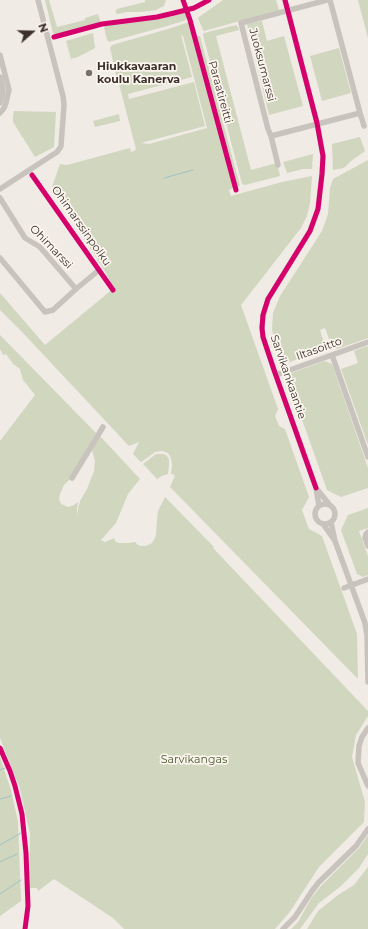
<!DOCTYPE html>
<html>
<head>
<meta charset="utf-8">
<style>
  body { margin:0 }
  #map { position:relative; width:368px; height:929px; overflow:hidden; background:#f0ebe5; font-family:Montserrat,sans-serif }
  canvas { display:block }
  .north { position:absolute; left:12px; top:12px; width:40px; height:40px; -webkit-text-stroke:3px #fbf5ee; paint-order:stroke; rotate:70deg; font-size:11px; font-weight:700; line-height:16px; text-align:center; color:#3b302b }
  .north::after { content:''; display:block; margin:auto; width:14px; height:18px; background:#3b302b; clip-path:polygon(50% 0,100% 100%,50% 72%,0 100%) }
</style>
</head>
<body>
<div id="map">
<canvas width="368" height="929"></canvas>
<div class="north">N</div>
</div>
<script>
const ctx = document.querySelector('canvas').getContext('2d');
ctx.lineJoin = 'round';
function paint(path, color) {
  ctx.fillStyle = color;
  ctx.fill(path, 'evenodd');
}
function shape(rows) {
  const path = new Path2D();
  for (const r of rows) {
    if (r.length === 3) {
      path.moveTo(r[0] + r[2], r[1]);
      path.arc(r[0], r[1], r[2], 0, 2 * Math.PI);
      continue;
    }
    path.moveTo(r[0], r[1]);
    for (let i = 2; i < r.length; i += 2) path.lineTo(r[i], r[i + 1]);
  }
  return path;
}
function strokePath(path, color, width, dash) {
  ctx.strokeStyle = color;
  ctx.lineWidth = width;
  ctx.lineCap = dash ? 'butt' : 'round';
  ctx.setLineDash(dash || []);
  ctx.stroke(path);
}
function label(font, color, halo, rows, align = 'center') {
  ctx.font = font + ' Montserrat,sans-serif';
  ctx.lineWidth = 3.5;
  ctx.setLineDash([]);
  ctx.textBaseline = 'middle';
  ctx.strokeStyle = halo;
  ctx.fillStyle = color;
  for (const [text, x, y, turn = 0] of rows) {
    ctx.save();
    ctx.translate(x, y);
    ctx.rotate((+turn || 0) * Math.PI / 180);
    ctx.textAlign = isNaN(turn) ? turn : align;
    if (halo) ctx.strokeText(text, 0, 0);
    ctx.fillText(text, 0, 0);
    ctx.restore();
  }
}
paint(shape([
  [45,0,49,0,57,27,85,20,85,18,98,14,100,20,100,24,56,35,53,33],
  [145,0,166,0,164,6,156,10,140,12,126,12,118,14,115,12,117,9,145,2],
  [223,0,276,0,279,10,204,31,203,30,198,18,199,17],
  [358,0,368,0,368,38],
  [184,11,187,14,187,17,186,20,183,21,167,26,109,42,107,40,104,27,105,25,157,18],
  [262,21,267,41,284,36,303,106,269,115,247,24],
  [189,22,190,23,234,187,229,190,231,196,282,182,312,176,310,203,307,216,301,228,241,305,278,409,275,416,279,426,285,429,309,497,302,510,309,529,322,536,357,634,358,679,170,487,175,476,173,474,171,474,172,466,171,458,168,453,162,451,155,452,141,462,133,454,139,442,129,446,23,333,0,310,0,293,45,345,114,288,106,273,66,210,52,187,60,164,67,165,130,148,131,152,134,151,136,149,119,84,119,83,123,82,123,79,119,80,117,79,110,48,112,45,168,29],
  [181,35,183,36,207,128,149,144,141,143,205,126,194,82,129,99,128,94,192,77],
  [236,25,238,27,239,30,216,36,251,170,277,163,280,176,245,185,242,184,203,35,204,33],
  [93,33,95,48,78,57,71,59,66,41],
  [197,36,200,36,240,186,236,187,196,37],
  [339,48,351,93,322,101,310,56],
  [14,111,56,112,54,147,35,157,13,122,13,116],
  [119,114,120,121,95,127,93,121],
  [360,137,365,151,351,161,344,168,333,170,332,144],
  [313,154,312,169,303,169,287,173,283,162],
  [368,160,368,338,337,349,332,347,325,328,320,330,325,346,323,350,287,363,281,360,272,330,273,313,280,296,322,231,328,214,330,188,333,179],
  [0,335,96,433,74,471,70,479,64,485,60,494,59,498,61,504,68,507,74,505,78,502,77,509,78,517,78,509,80,501,87,489,94,471,95,461,92,450,100,436,140,479,128,494,116,523,101,540,105,542,114,538,116,542,119,543,129,543,135,542,138,545,141,546,146,546,152,543,154,540,156,535,157,520,158,511,165,497,214,547,213,548,368,711,368,716,356,735,352,757,365,802,364,822,319,867,289,913,275,929,124,929,113,918,54,879,38,891,37,888,29,888,30,834,20,789,0,738,0,441,35,395,23,380,20,369,13,364,6,354,3,355,0,349],
  [367,346,368,347,368,445,341,369,358,363,354,351],
  [325,361,332,364,368,468,368,488,341,497,327,490,288,380,291,373],
  [156,454,162,454,166,455,169,459,169,465,168,474,162,476,157,479,143,464],
  [368,508,368,528,359,531,368,556,368,575,363,577,357,574,341,530,348,515],
  [0,757,11,790,18,822,21,901,0,916],
  [368,835,368,854,359,868,341,886,319,903,300,929,291,929,298,922,312,897,322,885,359,848],
  [368,867,368,929,307,929,318,911,338,895,354,885]
]), '#d1d6bf');
strokePath(shape([
  [164,178,193,170],
  [0,770,5,768],
  [0,799,11,796],
  [0,845,21,833],
  [0,862,17,854],
  [0,894,21,880]
]), '#a1c2c1', 1);
strokePath(shape([
  [285,0,317,123,323,156,322,174,318,209,310,231,268,299,263,315,262,328,263,337,274,370,316,488],
  [327,0,241,23,268,129,271,136,360,113,330,0],
  [0,55,9,90,6,103,4,108,0,113],
  [0,77,3,90,2,96,0,103],
  [360,113,364,126],
  [271,136,278,165],
  [0,189,57,152,60,148,61,146,64,105,63,96,38,0],
  [0,198,25,238,40,247,76,289],
  [0,258,45,312,53,310,76,289,99,270],
  [332,355,368,457],
  [276,375,368,342],
  [72,478,103,427],
  [325,514,10],
  [319,506,316,488,329,504],
  [323,524,335,541,331,522],
  [368,532,366,534,365,538,368,546],
  [335,541,365,623,367,635,368,682],
  [344,588,368,579],
  [368,728,362,737,359,746,358,763,368,786],
  [283,929,295,917,312,891,319,882,356,846,368,829]
]), '#c9c3be', 5.5);
strokePath(shape([
  [183,0,190,20,236,190],
  [285,0,317,123,323,156,322,174,318,209,310,231,268,299,263,315,262,328,263,337,274,370,316,488],
  [54,37,102,24,157,17,174,13,194,8,209,0],
  [32,175,113,290],
  [0,748,10,771,15,786,22,814,26,853,28,906,25,929]
]), '#d6006c', 5);
for (const [x, y, r, color] of [
  [89,73,4,"#7a716c"]
]) {
  const dot = new Path2D();
  dot.arc(x, y, r, 0, 2 * Math.PI);
  ctx.fillStyle = color;
  ctx.fill(dot);
  strokePath(dot, '#fbf5ee', 1.5);
}
label('11px', '#3b302b', '#fbf5ee', [
  ["Juoksumarssi",262,65,75],
  ["Paraatireitti",220,92,75],
  ["Ohimarssinpolku",81,226,55],
  ["Ohimarssi",51,247,46],
  ["Iltasoitto",319,349,-20],
  ["Sarvikankaantie",288,377,71]
]);
label('bold 11px', '#3b302b', '#fbf5ee', [
  ["Hiukkavaaran",97,67],
  ["koulu Kanerva",97,80]
], 'left');
label('11px', '#4a5a2e', '#fbf5ee', [
  ["Sarvikangas",194,760]
]);
</script>
</body>
</html>
